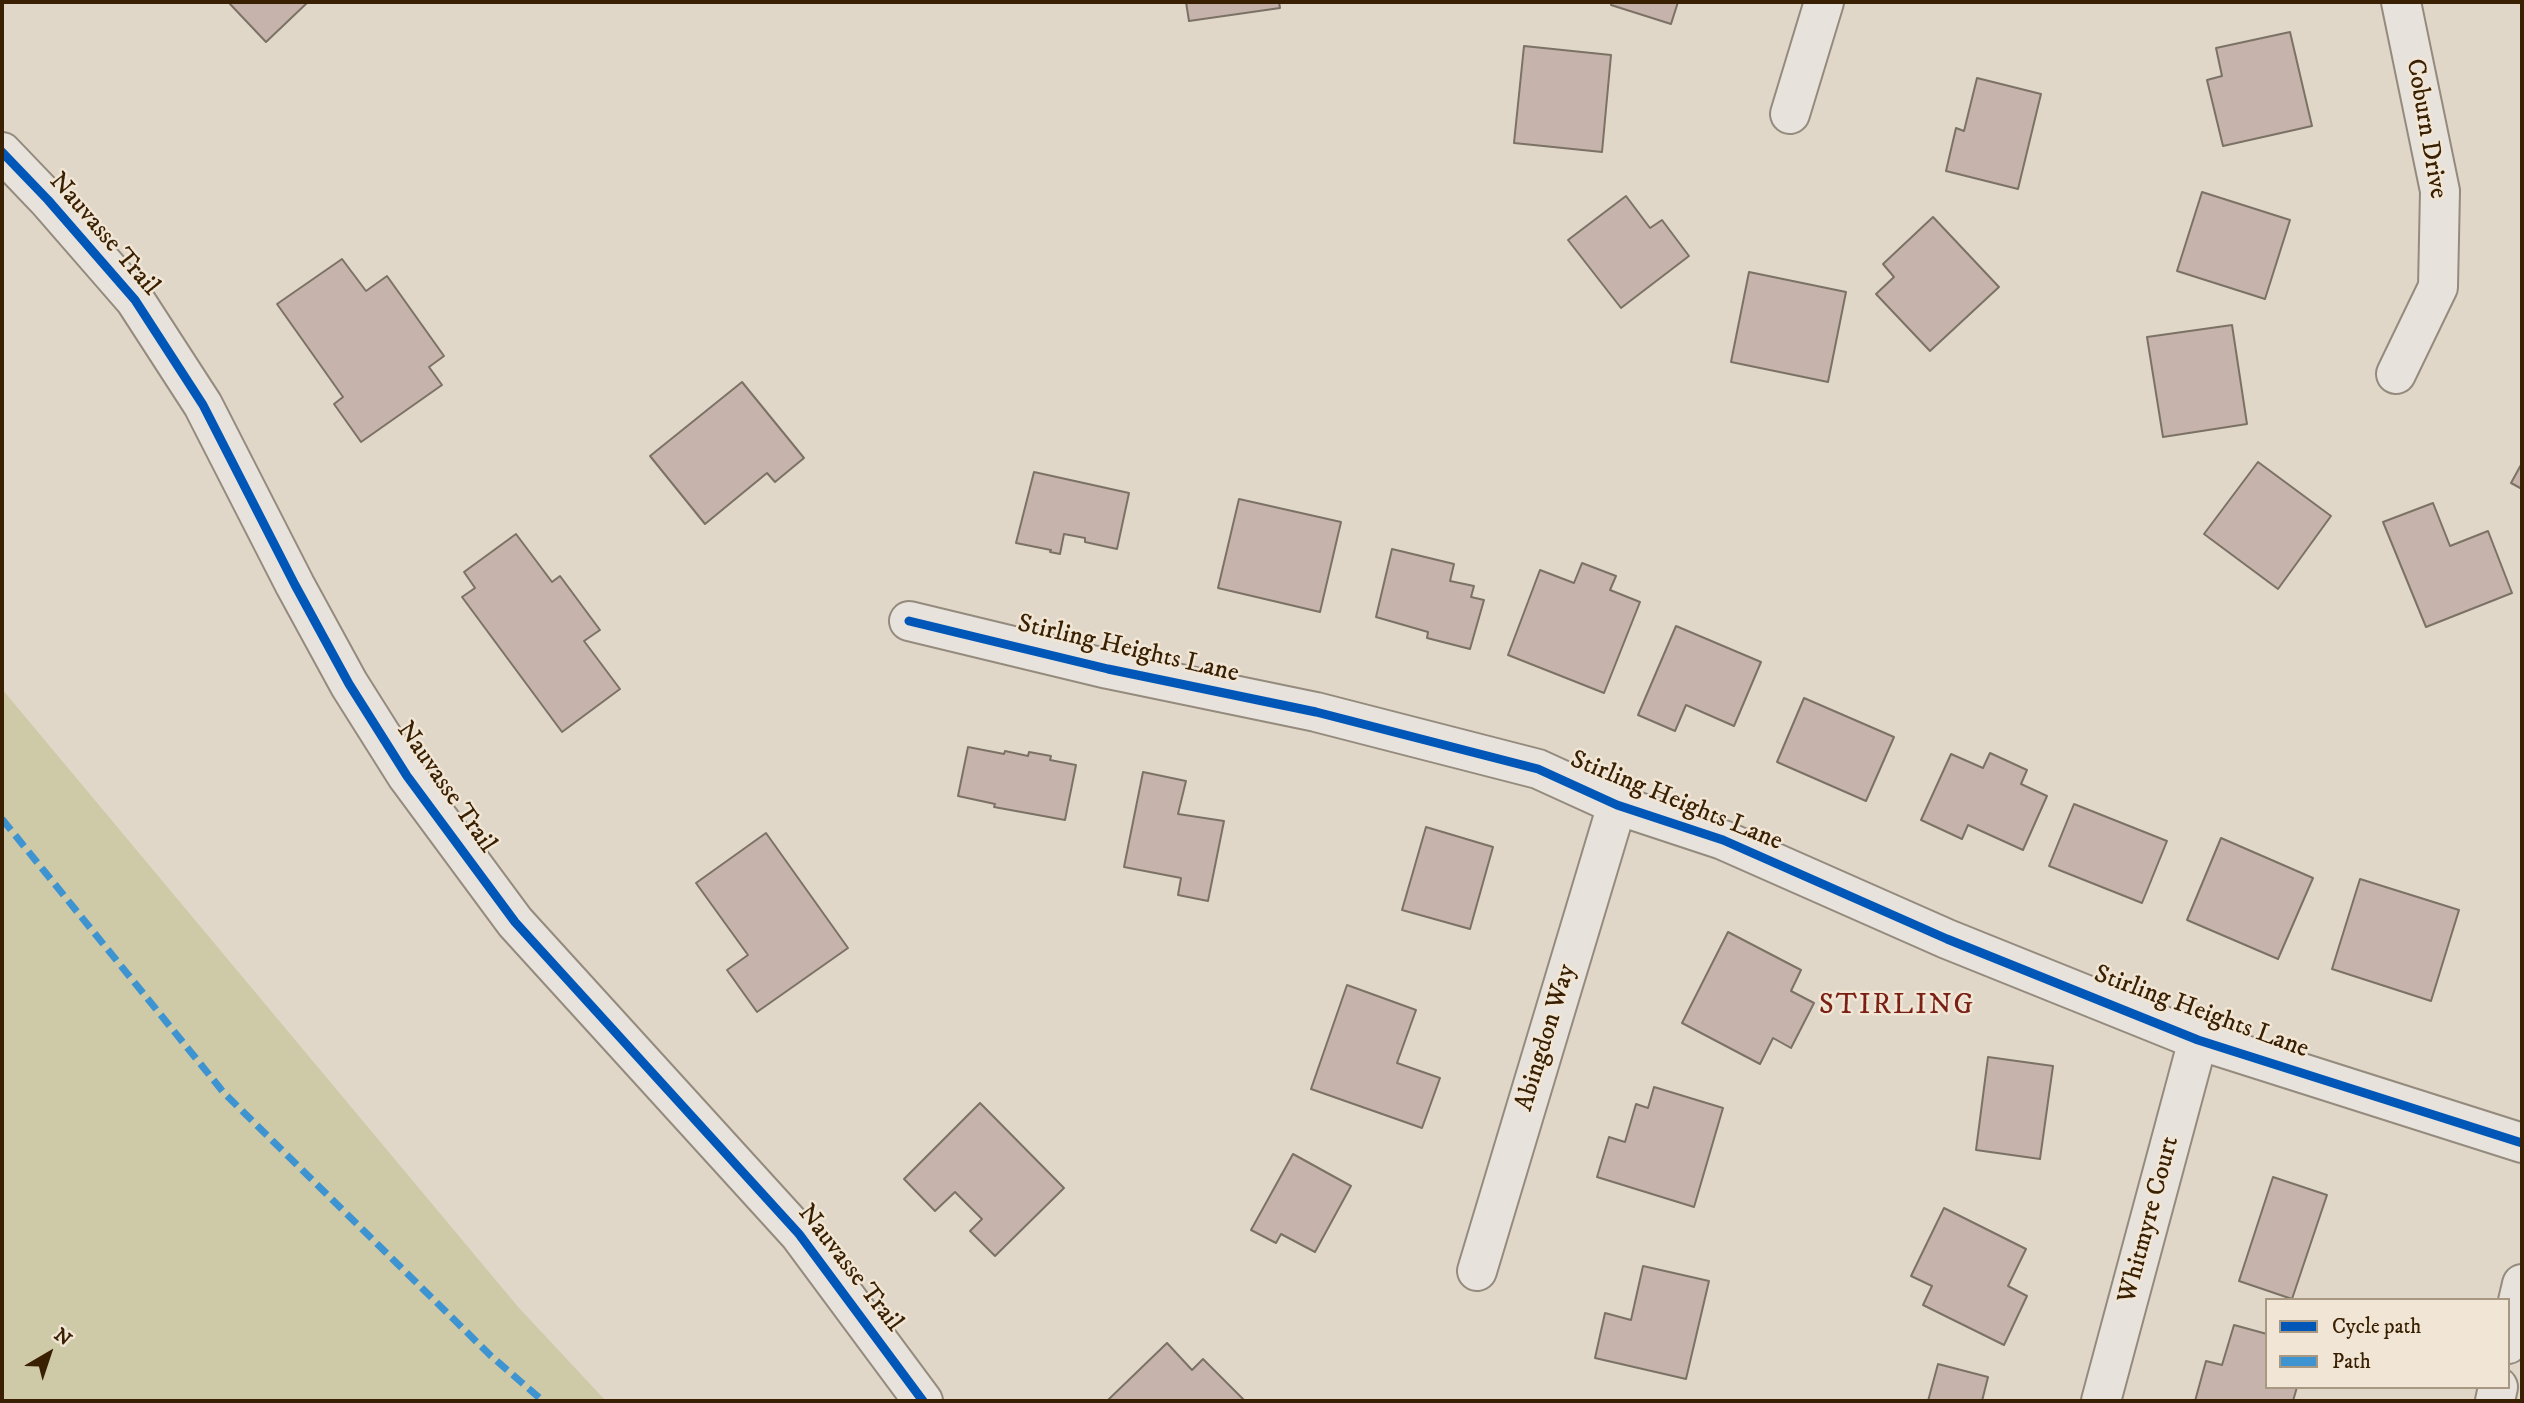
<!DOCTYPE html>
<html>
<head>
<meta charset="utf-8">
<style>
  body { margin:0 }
  #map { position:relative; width:2524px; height:1403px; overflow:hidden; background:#e0d7c8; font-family:"IM FELL DW Pica",serif }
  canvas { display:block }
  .frame { position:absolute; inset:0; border:4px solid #3a2002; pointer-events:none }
  .legend { position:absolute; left:2265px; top:1298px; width:245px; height:91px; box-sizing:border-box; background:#f1e6d5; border:2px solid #a89781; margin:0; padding:9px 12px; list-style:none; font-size:21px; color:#3a2002 }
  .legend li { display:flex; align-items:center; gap:14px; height:35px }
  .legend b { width:35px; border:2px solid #a89781 }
  .north { position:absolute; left:14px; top:1319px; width:70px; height:70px; -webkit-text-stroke:5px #f1e6d5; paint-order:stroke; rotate:39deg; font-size:19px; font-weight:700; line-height:28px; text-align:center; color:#3a2002 }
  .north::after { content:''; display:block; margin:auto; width:24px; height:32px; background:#3a2002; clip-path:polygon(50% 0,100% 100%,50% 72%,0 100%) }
</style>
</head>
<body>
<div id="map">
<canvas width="2524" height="1403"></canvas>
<div class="frame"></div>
<ul class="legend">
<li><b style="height:9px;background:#0057b8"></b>Cycle path</li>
<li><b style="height:9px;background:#3e94d1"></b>Path</li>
</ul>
<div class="north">N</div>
</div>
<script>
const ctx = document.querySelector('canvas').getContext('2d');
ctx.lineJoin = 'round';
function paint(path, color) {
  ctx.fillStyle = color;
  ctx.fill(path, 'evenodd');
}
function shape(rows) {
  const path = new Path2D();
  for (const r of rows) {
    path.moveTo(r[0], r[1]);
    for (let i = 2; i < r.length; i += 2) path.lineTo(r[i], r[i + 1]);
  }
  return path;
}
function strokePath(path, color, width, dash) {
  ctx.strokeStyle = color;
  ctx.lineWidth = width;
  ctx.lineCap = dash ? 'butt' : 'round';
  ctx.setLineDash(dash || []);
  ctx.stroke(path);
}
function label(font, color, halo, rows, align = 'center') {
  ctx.font = font + ' "IM FELL DW Pica",serif';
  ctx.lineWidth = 5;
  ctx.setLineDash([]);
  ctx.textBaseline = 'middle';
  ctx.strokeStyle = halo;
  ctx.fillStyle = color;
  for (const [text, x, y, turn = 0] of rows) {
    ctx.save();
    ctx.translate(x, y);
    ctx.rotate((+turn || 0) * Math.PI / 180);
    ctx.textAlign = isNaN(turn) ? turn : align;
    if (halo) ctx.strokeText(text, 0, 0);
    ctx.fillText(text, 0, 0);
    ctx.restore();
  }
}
paint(shape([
  [2,689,519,1308,606,1401,2,1401]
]), '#cec9a7');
const building = shape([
  [232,2,308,2,266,42,230,4,232,2],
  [1186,2,1279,2,1280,8,1189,21,1186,2],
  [1612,2,1678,2,1671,24,1611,5,1612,2],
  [2290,32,2312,126,2223,146,2207,80,2222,76,2216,48,2290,32],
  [1524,46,1611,55,1602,152,1514,143,1524,46],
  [1977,78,2041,94,2018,189,1946,171,1956,128,1964,131,1977,78],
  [2202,192,2290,220,2265,299,2177,271,2202,192],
  [1626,196,1650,228,1662,220,1689,256,1621,308,1568,240,1626,196],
  [1933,217,1999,287,1930,351,1876,294,1894,277,1883,264,1933,217],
  [342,259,366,291,387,276,444,356,429,367,442,385,361,442,334,404,343,397,277,304,342,259],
  [1749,272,1846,292,1828,382,1731,362,1749,272],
  [2232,325,2247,424,2163,437,2147,337,2232,325],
  [742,382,804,458,775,482,767,473,705,524,650,456,742,382],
  [2258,462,2331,516,2278,589,2204,534,2258,462],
  [2522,463,2522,489,2511,483,2522,463],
  [1034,472,1129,493,1117,549,1085,542,1085,538,1064,534,1060,554,1050,552,1051,550,1016,543,1034,472],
  [1239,499,1341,522,1320,612,1218,588,1239,499],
  [2433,503,2450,546,2488,531,2512,593,2426,627,2383,522,2433,503],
  [516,534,552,582,560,576,600,630,584,641,620,689,562,732,462,597,475,588,464,572,516,534],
  [1392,549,1454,564,1450,581,1474,586,1471,597,1484,600,1470,649,1427,638,1428,632,1376,617,1392,549],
  [1582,563,1616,576,1610,590,1640,602,1604,693,1508,655,1540,570,1574,583,1582,563],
  [1676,626,1761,662,1734,726,1686,705,1675,731,1638,715,1676,626],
  [1804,698,1894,737,1866,801,1777,762,1804,698],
  [968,747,1004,754,1005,751,1028,756,1029,752,1051,756,1050,760,1076,765,1065,820,994,807,995,804,958,796,968,747],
  [1990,753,2027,770,2021,784,2047,796,2023,850,1968,825,1962,839,1921,820,1951,754,1983,768,1990,753],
  [1143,772,1186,781,1178,814,1224,821,1208,901,1178,895,1181,878,1124,867,1143,772],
  [2074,804,2167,841,2142,903,2049,866,2074,804],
  [1426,827,1493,847,1470,929,1402,910,1426,827],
  [766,833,848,948,757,1012,727,970,748,955,696,883,766,833],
  [2221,838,2313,878,2278,959,2187,920,2221,838],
  [2360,879,2459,910,2431,1001,2332,969,2360,879],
  [1728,932,1801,970,1791,991,1814,1003,1791,1048,1773,1038,1760,1064,1682,1023,1728,932],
  [1347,985,1416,1010,1397,1063,1440,1078,1422,1128,1311,1089,1347,985],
  [1988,1057,2053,1066,2040,1159,1976,1150,1988,1057],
  [1654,1087,1723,1108,1694,1207,1597,1177,1609,1137,1625,1142,1636,1104,1648,1108,1654,1087],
  [980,1103,1064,1188,995,1256,970,1231,982,1219,955,1192,935,1211,904,1179,980,1103],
  [1293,1154,1351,1186,1315,1252,1281,1234,1276,1243,1251,1230,1293,1154],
  [2273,1177,2327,1195,2292,1299,2239,1281,2273,1177],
  [1944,1208,2026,1249,2008,1286,2027,1296,2004,1345,1923,1305,1932,1286,1911,1276,1944,1208],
  [1643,1266,1709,1281,1686,1379,1595,1358,1605,1313,1631,1320,1643,1266],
  [2234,1325,2267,1334,2267,1387,2297,1387,2293,1401,2195,1401,2206,1361,2222,1365,2234,1325],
  [1167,1343,1192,1370,1203,1359,1245,1401,1108,1400,1167,1343],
  [1938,1364,1988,1377,1982,1401,1928,1401,1938,1364]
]);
paint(building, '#c6b3ab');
strokePath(building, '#7b7265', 2);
const minor = shape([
  [1790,114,1824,2],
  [2,152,48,200,135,300,203,405,295,585,349,684,407,776,515,922,799,1234,923,1401],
  [2396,374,2438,287,2440,191,2401,2],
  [909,621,1108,669,1316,712,1538,769,1617,805,1723,840,1947,939,2198,1040,2522,1143],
  [1477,1271,1617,805],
  [2101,1401,2198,1040]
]);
const tertiary = shape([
  [2508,1344,2522,1284],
  [2495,1401,2498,1387]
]);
strokePath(minor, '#948b7e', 42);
strokePath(tertiary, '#948b7e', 42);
strokePath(minor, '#e7e2db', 38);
strokePath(tertiary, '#e7e2db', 38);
strokePath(shape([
  [2,819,224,1093,491,1356,543,1401]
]), '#3e94d1', 7, [14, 7]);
strokePath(shape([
  [2,152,48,200,135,300,203,405,295,585,349,684,407,776,515,922,799,1234,923,1401],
  [909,621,1108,669,1316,712,1538,769,1617,805,1723,840,1947,939,2198,1040,2522,1143]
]), '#0057b8', 9);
label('26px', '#3a2002', '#f1e6d5', [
  ["Coburn Drive",2425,129,80],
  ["Nauvasse Trail",103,235,49],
  ["Stirling Heights Lane",1128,650,13],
  ["Nauvasse Trail",445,788,55],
  ["Stirling Heights Lane",1676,802,22],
  ["Stirling Heights Lane",2201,1013,20],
  ["Abingdon Way",1547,1038,-73],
  ["Whitmyre Court",2150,1220,-75],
  ["Nauvasse Trail",849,1269,52]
]);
ctx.letterSpacing = '2px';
label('28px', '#7a1f14', '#f1e6d5', [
  ["STIRLING",1897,1007]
]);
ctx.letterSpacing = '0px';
</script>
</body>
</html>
